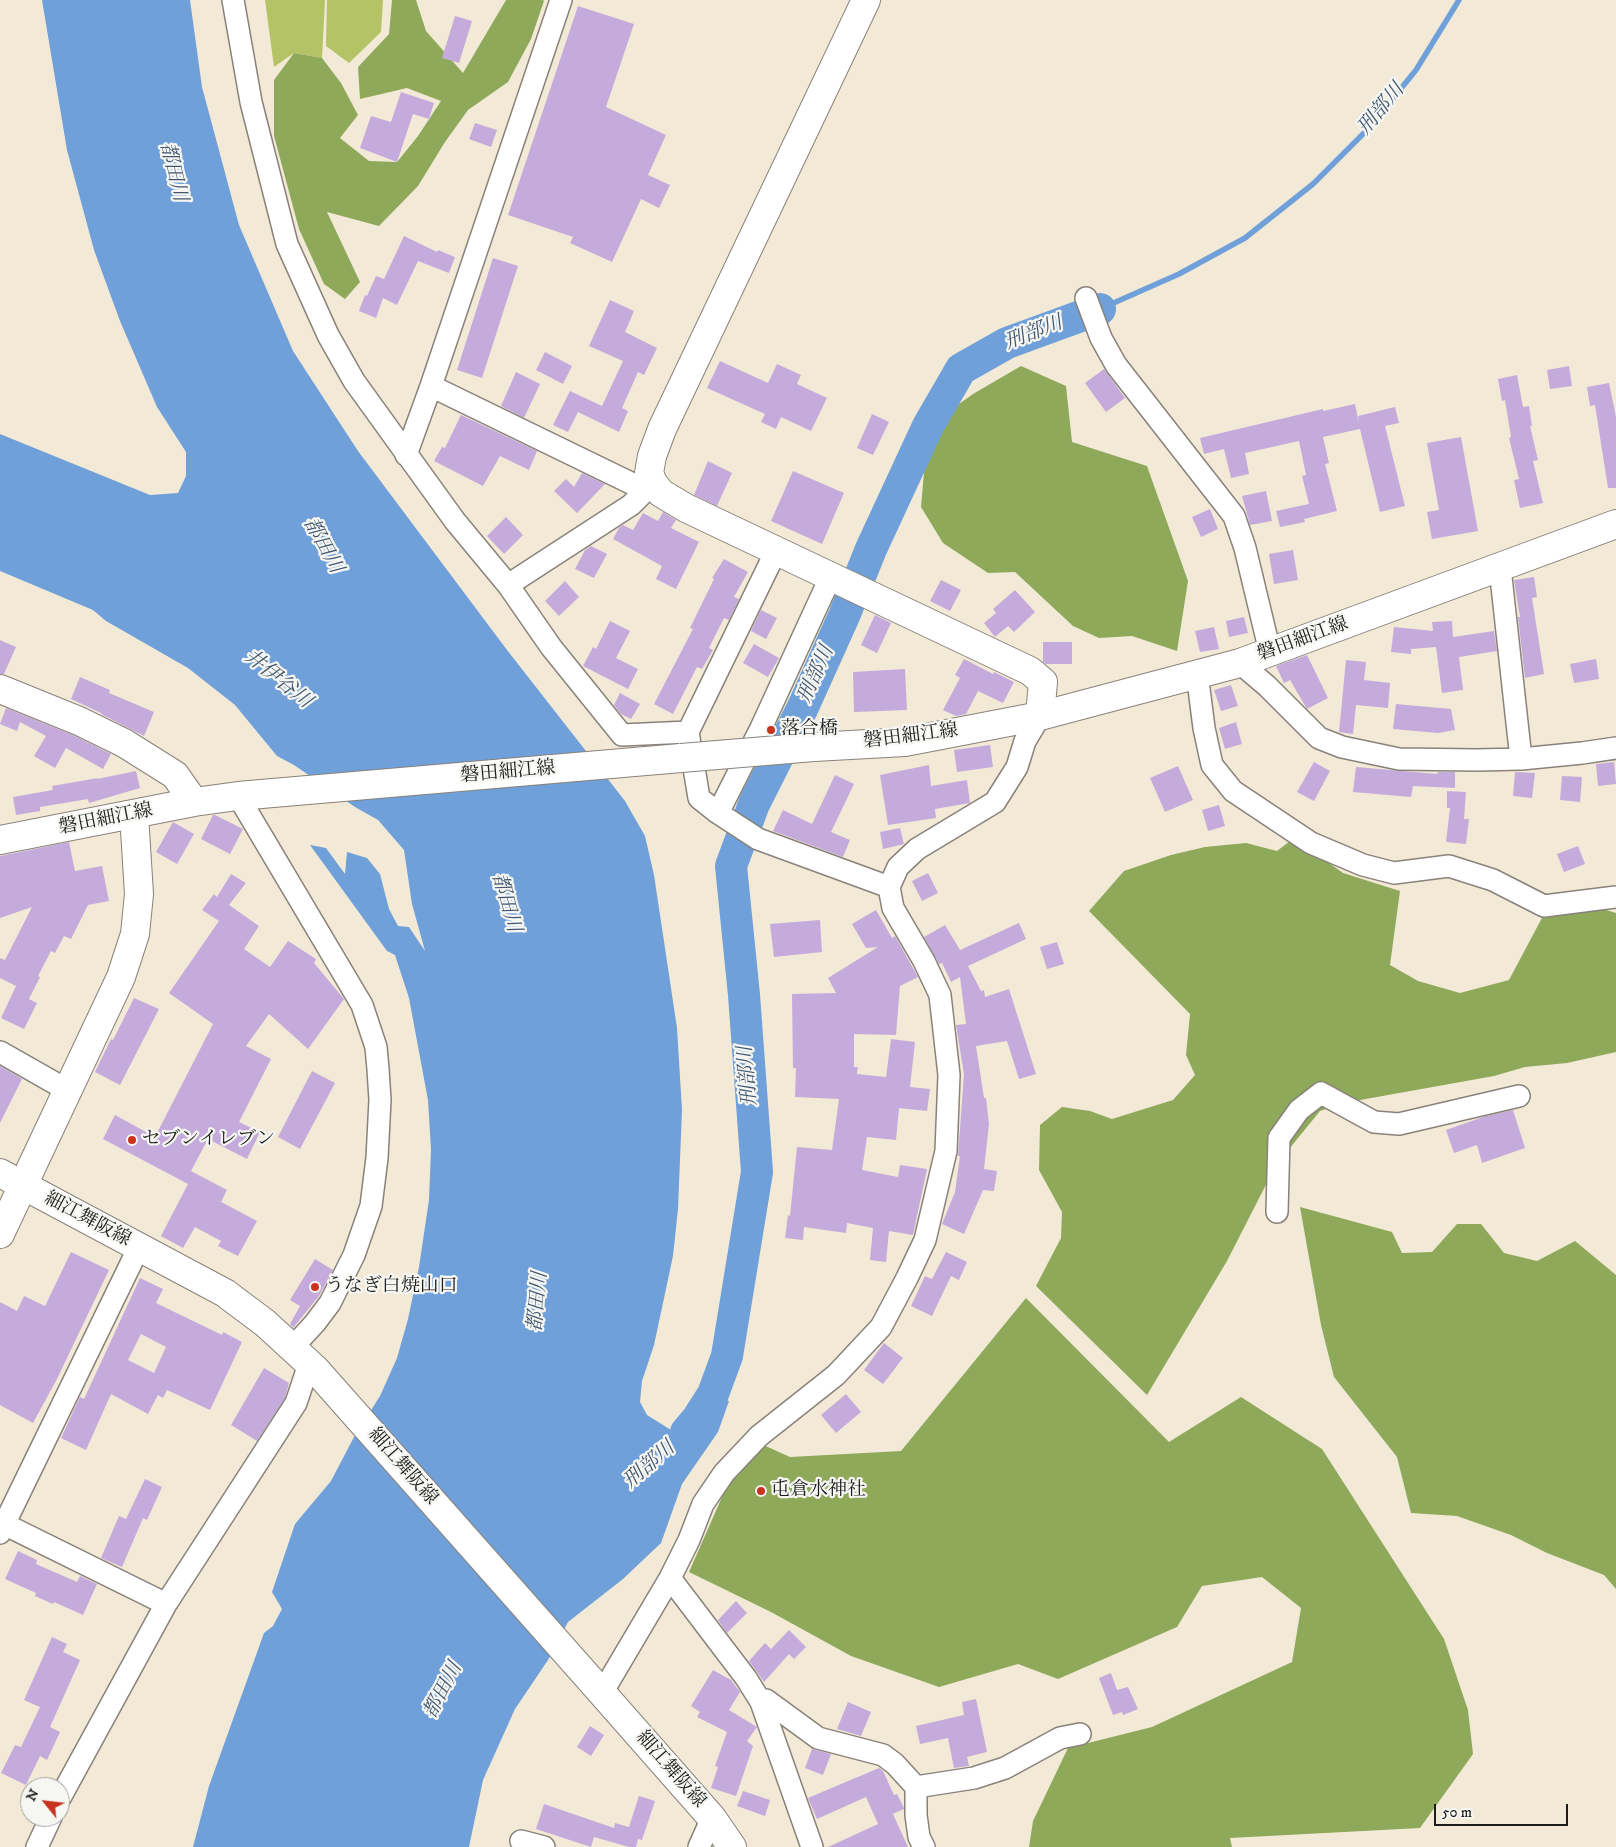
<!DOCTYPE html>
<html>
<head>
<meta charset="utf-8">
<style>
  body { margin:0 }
  #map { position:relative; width:1616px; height:1847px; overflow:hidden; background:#f3e9d7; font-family:"IM FELL DW Pica",serif }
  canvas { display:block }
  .north { position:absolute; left:20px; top:1777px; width:50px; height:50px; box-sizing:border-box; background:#f6f6f2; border:1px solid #9f9f9c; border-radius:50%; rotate:299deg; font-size:14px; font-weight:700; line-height:20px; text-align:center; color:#1c1c1c }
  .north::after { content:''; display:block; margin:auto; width:18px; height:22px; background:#c8321e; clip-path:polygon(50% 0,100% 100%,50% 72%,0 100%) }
  .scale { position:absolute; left:1434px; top:1804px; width:134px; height:22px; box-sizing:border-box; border:2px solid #1c1c1c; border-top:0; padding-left:6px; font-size:15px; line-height:18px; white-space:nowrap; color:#1c1c1c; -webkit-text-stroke:4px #f6f6f2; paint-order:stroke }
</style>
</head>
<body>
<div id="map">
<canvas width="1616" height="1847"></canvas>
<div class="north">N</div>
<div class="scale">50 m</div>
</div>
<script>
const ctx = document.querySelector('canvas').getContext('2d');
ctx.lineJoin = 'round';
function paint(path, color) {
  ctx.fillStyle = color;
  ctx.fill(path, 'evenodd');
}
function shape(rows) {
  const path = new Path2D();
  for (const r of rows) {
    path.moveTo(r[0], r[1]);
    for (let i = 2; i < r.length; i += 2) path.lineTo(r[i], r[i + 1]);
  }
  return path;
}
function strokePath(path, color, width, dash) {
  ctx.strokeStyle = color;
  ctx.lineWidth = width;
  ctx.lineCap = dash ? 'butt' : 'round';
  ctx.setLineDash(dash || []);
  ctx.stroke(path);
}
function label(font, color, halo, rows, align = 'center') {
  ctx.font = font + ' "IM FELL DW Pica","Noto Serif JP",serif';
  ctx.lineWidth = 4.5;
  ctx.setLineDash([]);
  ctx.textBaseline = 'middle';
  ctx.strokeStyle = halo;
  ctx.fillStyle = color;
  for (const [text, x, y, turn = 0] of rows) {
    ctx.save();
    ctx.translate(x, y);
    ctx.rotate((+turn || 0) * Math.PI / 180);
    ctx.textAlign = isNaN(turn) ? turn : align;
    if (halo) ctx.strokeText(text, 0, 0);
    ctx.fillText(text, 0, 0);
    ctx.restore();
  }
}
paint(shape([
  [265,0,325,0,322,58,294,53,274,67],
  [327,0,383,0,381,32,349,63,326,46]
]), '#b4c366');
paint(shape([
  [392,0,416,0,426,31,463,73,506,0,543,0,544,1,531,39,508,82,468,110,445,142,418,186,379,226,327,212,360,282,345,299,324,284,299,229,274,136,274,80,294,53,322,58,341,83,358,115,340,138,369,161,397,162,418,136,441,101,407,88,360,99,358,67,389,34],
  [1021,366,1066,386,1072,442,1147,466,1188,581,1177,651,1132,636,1099,638,1073,626,1015,572,988,573,943,543,921,507,928,426,973,394],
  [1294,838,1343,873,1400,891,1390,965,1418,981,1460,993,1509,980,1543,916,1597,907,1616,913,1616,1052,1567,1063,1525,1067,1494,1076,1349,1102,1320,1111,1276,1165,1227,1261,1147,1395,1036,1286,1061,1238,1062,1212,1039,1170,1040,1125,1062,1107,1090,1111,1112,1119,1173,1100,1195,1075,1186,1055,1190,1014,1089,911,1124,871,1171,855,1205,847,1246,843,1277,851],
  [1300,1207,1392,1232,1402,1253,1432,1252,1457,1224,1481,1224,1504,1253,1537,1261,1575,1241,1616,1275,1616,1589,1604,1575,1547,1553,1511,1535,1457,1516,1411,1513,1397,1457,1334,1377,1321,1325],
  [1026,1298,1169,1442,1241,1397,1322,1449,1444,1639,1468,1710,1473,1754,1420,1828,1230,1838,1232,1847,1029,1847,1033,1821,1068,1748,1152,1727,1292,1662,1301,1608,1262,1577,1202,1586,1177,1627,1058,1679,1018,1664,939,1687,851,1656,771,1612,689,1572,748,1438,790,1457,901,1451]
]), '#8fa95b');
paint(shape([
  [42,0,190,0,202,87,239,225,293,351,358,451,507,650,625,801,645,836,654,875,677,1028,682,1110,678,1209,673,1256,654,1345,642,1381,640,1402,647,1415,671,1430,684,1424,699,1392,729,1401,718,1432,682,1484,661,1543,623,1579,568,1622,548,1660,515,1709,483,1780,469,1847,193,1847,209,1786,264,1633,273,1626,282,1609,272,1592,295,1524,331,1481,354,1437,380,1396,397,1358,408,1319,419,1267,429,1200,431,1150,428,1100,409,998,395,955,387,951,310,845,326,848,345,874,347,852,367,858,380,874,389,909,398,926,409,927,425,951,412,904,404,850,378,820,355,807,294,765,277,756,235,705,188,668,106,621,93,610,0,571,0,434,150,495,178,493,186,476,186,452,157,407,120,321,94,250,67,150]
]), '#6fa0d9');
strokePath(shape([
  [1100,309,1179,274,1245,238,1313,184,1369,128,1416,70,1459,0]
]), '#6fa0d9', 5.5);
strokePath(shape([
  [686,1432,697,1419,713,1394,727,1356,757,1172,744,995,731,866,754,804,803,707,844,616,871,549,928,426,961,369,1007,343,1100,309]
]), '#6fa0d9', 32);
paint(shape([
  [578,6,634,24,606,107,666,135,648,175,670,185,659,208,641,199,612,262,570,243,573,237,508,215],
  [455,16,472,21,459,63,442,58],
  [401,92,434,103,429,119,413,114,397,162,360,148,371,116,391,122],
  [475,123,497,130,491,147,469,139],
  [404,236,437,252,438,250,455,257,449,273,418,261,397,305,383,298,376,318,359,311,365,295,367,296,376,276,384,279],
  [493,258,518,266,482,378,457,370],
  [610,300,634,311,625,332,657,348,644,375,638,372,622,408,628,411,619,432,578,412,568,432,553,425,570,391,602,406,623,361,589,346],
  [545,352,572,366,563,384,536,370],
  [720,361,768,383,777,364,801,375,797,384,827,398,811,431,781,417,776,429,761,422,765,414,707,388],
  [1569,366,1572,386,1550,389,1547,370],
  [1104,369,1125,398,1106,412,1085,383],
  [516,372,540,384,524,418,501,406],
  [1517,375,1523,407,1529,406,1532,426,1530,426,1538,460,1533,461,1543,503,1520,508,1514,480,1519,479,1509,438,1511,437,1505,400,1502,401,1498,379],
  [1609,383,1616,417,1616,488,1608,488,1595,405,1590,406,1587,387],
  [1355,404,1359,424,1358,416,1395,407,1399,423,1385,426,1405,506,1380,512,1360,429,1323,437,1329,463,1325,464,1337,511,1304,519,1305,522,1280,527,1276,511,1309,504,1302,476,1306,475,1299,441,1245,453,1249,474,1231,478,1224,449,1204,454,1200,438,1323,409,1323,411],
  [872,414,889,422,873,455,857,448],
  [461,415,537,451,529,470,500,456,483,486,434,461,442,447,445,448],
  [1461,437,1478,531,1432,539,1427,512,1439,510,1427,443],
  [708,461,732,473,717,506,694,495],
  [793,471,844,493,822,544,771,521],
  [582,473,605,484,577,513,554,491,566,479,574,487],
  [1266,491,1272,521,1250,525,1242,496],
  [1210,509,1218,529,1201,537,1192,517],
  [663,512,676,520,671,528,699,542,676,589,656,579,662,566,613,539,619,528,623,525,633,530,643,513,658,521],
  [506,517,523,535,504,554,487,536],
  [591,546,607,554,594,578,575,569,585,550],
  [1293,550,1298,580,1274,584,1269,554],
  [724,559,748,572,734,597,739,599,729,620,724,618,709,648,713,650,702,669,697,667,673,714,654,704,693,629,690,628,714,579,712,578],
  [1534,577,1537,597,1532,598,1544,674,1525,678,1518,617,1520,617,1514,580],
  [941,580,961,590,950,611,930,601],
  [565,581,579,597,559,616,545,601],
  [1015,590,1035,612,1014,632,1008,626,995,637,984,623,996,613,993,609],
  [761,610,777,618,766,639,751,631],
  [875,615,891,623,877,653,861,645],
  [1244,617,1248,633,1229,637,1226,621],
  [610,621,630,631,616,658,638,669,628,689,583,666,593,647,596,649],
  [1452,621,1453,637,1494,631,1497,651,1459,657,1463,690,1442,693,1436,647,1411,649,1411,654,1391,652,1394,627,1433,631,1432,622],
  [1214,627,1219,649,1200,652,1195,631],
  [0,640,16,647,4,674,0,674],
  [1043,642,1072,642,1072,664,1046,664,1043,662],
  [754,644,779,658,768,677,743,663],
  [1307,655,1328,698,1307,709,1290,680,1284,683,1276,666],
  [964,659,993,674,994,672,1014,682,1003,703,978,691,966,714,956,716,943,710,960,678,955,675],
  [1596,659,1599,679,1574,683,1570,664],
  [1346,660,1366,662,1364,680,1390,683,1388,708,1356,705,1353,734,1339,732],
  [905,669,907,710,854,712,853,672],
  [80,677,110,690,109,693,154,712,144,736,101,714,101,713,71,699],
  [1231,685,1238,706,1221,711,1214,690],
  [620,693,640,704,631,719,621,714,614,705],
  [1396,704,1451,709,1455,730,1438,733,1393,729],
  [6,708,73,735,111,754,103,769,66,748,55,768,34,756,46,736,20,722,17,731,0,724],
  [1236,722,1242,744,1225,749,1219,728],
  [990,745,993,767,957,772,954,750],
  [1314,762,1330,771,1314,801,1297,792],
  [1614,762,1616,784,1598,786,1596,764],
  [929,765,931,786,967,780,970,803,935,809,936,818,888,825,880,775],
  [1178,766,1193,800,1165,812,1150,778],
  [1356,767,1437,774,1438,772,1455,772,1455,788,1413,786,1411,797,1353,792],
  [136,771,140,788,89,803,88,799,40,807,40,811,16,815,13,797,53,790,52,786,98,778,97,779],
  [1515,772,1535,773,1532,798,1513,796],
  [835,775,854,784,831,832,850,840,843,857,773,831,783,810,812,824],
  [1562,776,1582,777,1580,802,1560,800],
  [1447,791,1466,792,1464,819,1469,819,1466,844,1446,842,1450,808,1447,808],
  [1219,805,1225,826,1208,831,1202,810],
  [213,815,215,815,243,829,230,854,201,839],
  [173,822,194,834,177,864,156,852],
  [900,828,904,844,883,849,880,832],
  [69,842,75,871,102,866,109,901,88,905,71,939,64,936,55,953,51,951,38,976,40,977,29,999,37,1003,24,1029,1,1018,16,986,0,978,0,958,5,960,32,907,0,918,0,856],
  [1578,846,1585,864,1564,872,1557,854],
  [928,873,938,893,922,901,912,881],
  [231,874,246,883,229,905,259,926,244,949,270,967,288,941,316,959,314,963,344,999,308,1049,269,1014,246,1046,271,1059,239,1122,260,1132,247,1159,208,1139,191,1171,227,1190,221,1202,210,1196,257,1221,238,1256,218,1246,221,1241,195,1227,183,1248,161,1236,188,1184,103,1139,115,1115,155,1137,213,1024,169,993,219,921,202,910,214,894,217,897],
  [876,910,892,938,895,936,918,977,900,986,896,1035,854,1034,854,1067,858,1067,857,1074,886,1077,891,1039,915,1042,910,1087,930,1089,927,1111,899,1108,896,1140,867,1137,862,1170,898,1177,900,1165,927,1169,913,1235,889,1231,886,1262,870,1260,873,1228,847,1223,846,1233,804,1227,803,1240,785,1238,788,1215,790,1216,797,1147,832,1150,839,1099,795,1097,796,1068,793,1068,792,994,836,993,828,978,878,947,866,948,852,924],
  [820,920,822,952,774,957,770,924],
  [1019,923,1026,939,968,966,981,991,984,990,985,997,1009,989,1036,1074,1019,1079,1007,1041,976,1046,984,1098,986,1098,989,1124,984,1169,997,1171,994,1191,983,1190,964,1234,942,1224,955,1192,960,1156,958,1156,964,1074,956,1025,966,1024,960,977,951,982,942,963,939,964,924,937,945,925,960,950],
  [1057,942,1064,964,1047,969,1040,947],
  [134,998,159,1009,120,1085,95,1072,111,1039,113,1040],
  [0,1066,22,1079,0,1123],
  [312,1071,335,1083,300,1149,278,1137],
  [1513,1110,1525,1148,1482,1163,1477,1145,1454,1153,1446,1130,1486,1116],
  [71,1252,109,1270,57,1379,33,1423,0,1405,0,1302,17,1311,24,1296,45,1306],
  [946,1252,967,1262,959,1280,951,1276,932,1316,911,1306,925,1276,932,1279],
  [315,1259,333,1270,319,1296,293,1328,290,1324,300,1306,290,1300],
  [140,1278,163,1289,156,1303,222,1335,223,1332,242,1342,210,1410,167,1390,163,1398,158,1395,148,1414,111,1394,86,1450,61,1438,80,1397,84,1399],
  [141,1334,166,1347,154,1373,128,1360],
  [884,1343,903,1358,883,1384,864,1370],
  [264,1368,289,1383,285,1398,257,1441,231,1425],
  [846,1394,861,1412,836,1433,821,1415],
  [145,1479,162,1487,147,1520,143,1518,122,1567,101,1558,119,1516,126,1519],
  [18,1551,37,1560,36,1564,77,1582,80,1576,97,1584,83,1615,54,1602,53,1604,35,1596,36,1593,5,1579],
  [736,1601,747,1613,727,1633,718,1620],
  [789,1630,806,1647,794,1659,789,1654,764,1682,749,1661,765,1643,771,1649],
  [52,1637,67,1644,63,1652,80,1660,50,1727,60,1732,47,1760,40,1756,26,1785,1,1773,15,1745,21,1747,40,1707,24,1700],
  [713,1670,731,1680,740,1692,729,1710,757,1727,747,1741,753,1746,736,1796,711,1788,718,1767,715,1766,727,1732,697,1717,700,1712,691,1706],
  [1111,1673,1117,1690,1128,1687,1138,1709,1123,1715,1122,1712,1113,1715,1099,1678],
  [976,1699,987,1752,967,1757,969,1766,954,1768,948,1738,920,1744,916,1726,964,1715,962,1702],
  [848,1702,871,1712,861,1736,837,1729],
  [590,1726,604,1735,591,1756,577,1747],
  [812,1749,831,1754,823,1775,805,1768],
  [879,1768,883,1771,894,1795,897,1794,904,1808,904,1809,893,1814,908,1847,828,1847,878,1824,866,1797,817,1819,808,1798],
  [743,1791,770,1800,765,1816,737,1806],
  [639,1796,655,1801,642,1840,638,1839,636,1847,629,1847,594,1837,591,1847,536,1829,544,1804,614,1828,615,1823,629,1827]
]), '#c5abdc');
const street = shape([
  [233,0,251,102,287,244,328,335,354,381,455,521,508,585,551,647,622,735,688,732,699,798,718,813,758,839,889,887],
  [561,0,431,386,641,488,653,483],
  [1086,298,1101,338,1116,365,1234,516,1245,548,1270,652],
  [406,455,431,386],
  [1500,568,1521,759],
  [508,585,631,505,653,483],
  [1240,663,1267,686,1319,738,1342,747,1399,759,1477,760,1521,759,1582,753,1616,748],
  [1197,673,1204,728,1212,765,1233,791,1311,843,1363,865,1394,873,1449,866,1493,880,1544,906,1616,897],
  [688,732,776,551],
  [238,796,362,1005,376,1047,378,1069,380,1100,377,1158,371,1206,354,1255,330,1303,315,1323,292,1348],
  [718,813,761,728,830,578],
  [0,1052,67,1090],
  [1277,1212,1279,1138,1299,1110,1321,1093,1374,1122,1399,1124,1519,1096],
  [0,1522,166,1604],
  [0,1533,139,1247],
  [670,1578,746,1678,761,1702,812,1847],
  [602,1693,670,1578,689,1540,703,1504,724,1473,759,1436,836,1375,881,1327,907,1278,925,1240,946,1151,949,1075,940,995,924,961,893,908,889,887,898,867,917,849,995,802,1017,767,1025,741,1040,716],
  [761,1702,766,1700,818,1738,883,1755,895,1764,916,1787],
  [60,1798,166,1604,296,1403,309,1364],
  [521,1841,544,1847],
  [37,1847,51,1817],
  [699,1847,712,1818],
  [924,1847,919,1837,916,1815,916,1787,974,1778,1005,1768,1060,1738,1080,1734]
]);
const secondary = shape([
  [866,0,662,429,652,456,649,473,653,483,661,493,686,508,1030,671,1043,682,1040,716],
  [0,689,79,721,124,743,175,775,194,802],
  [814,747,905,742,1040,716,1240,663,1616,524],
  [0,840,194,802,238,796,681,758],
  [0,1234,121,977,135,934,139,894,134,814]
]);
const primary = shape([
  [0,1173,225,1293,265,1323,301,1356,316,1370,602,1693,712,1818,732,1847]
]);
strokePath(street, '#88827a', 24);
strokePath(secondary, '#88827a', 30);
strokePath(primary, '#88827a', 30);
strokePath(street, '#fff', 21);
strokePath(secondary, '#fff', 28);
strokePath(primary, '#fff', 28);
const secondaryBridge = shape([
  [681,758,814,747]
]);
strokePath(secondaryBridge, '#88827a', 30, []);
strokePath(secondaryBridge, '#fff', 28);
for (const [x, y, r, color] of [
  [771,730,5,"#c8321e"],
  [132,1140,5,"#c8321e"],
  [315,1287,5,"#c8321e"],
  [761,1491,5,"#c8321e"]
]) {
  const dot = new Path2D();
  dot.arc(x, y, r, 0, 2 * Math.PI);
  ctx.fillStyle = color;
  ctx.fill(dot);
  strokePath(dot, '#f6f6f2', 2);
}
label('19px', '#1c1c1c', '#f6f6f2', [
  ["磐田細江線",1303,640,-20],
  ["磐田細江線",911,737,-7],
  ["磐田細江線",508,773,-5],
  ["磐田細江線",106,820,-11],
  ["細江舞阪線",87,1220,28],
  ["細江舞阪線",402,1467,49],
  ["細江舞阪線",670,1770,49]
]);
label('19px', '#1c1c1c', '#f6f6f2', [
  ["落合橋",781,730],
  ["セブンイレブン",142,1140],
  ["うなぎ白焼山口",325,1287],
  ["屯倉水神社",771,1491]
], 'left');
label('italic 20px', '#415771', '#f6f6f2', [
  ["刑部川",1382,110,-50],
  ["都田川",172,172,76],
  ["刑部川",1034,334,-21],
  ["都田川",322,546,61],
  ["刑部川",817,675,-66],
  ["井伊谷川",277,680,39],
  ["都田川",505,903,74],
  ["刑部川",749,1076,-95],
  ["都田川",539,1302,-85],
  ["刑部川",650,1466,-41],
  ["都田川",444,1691,-63]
]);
</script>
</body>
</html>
